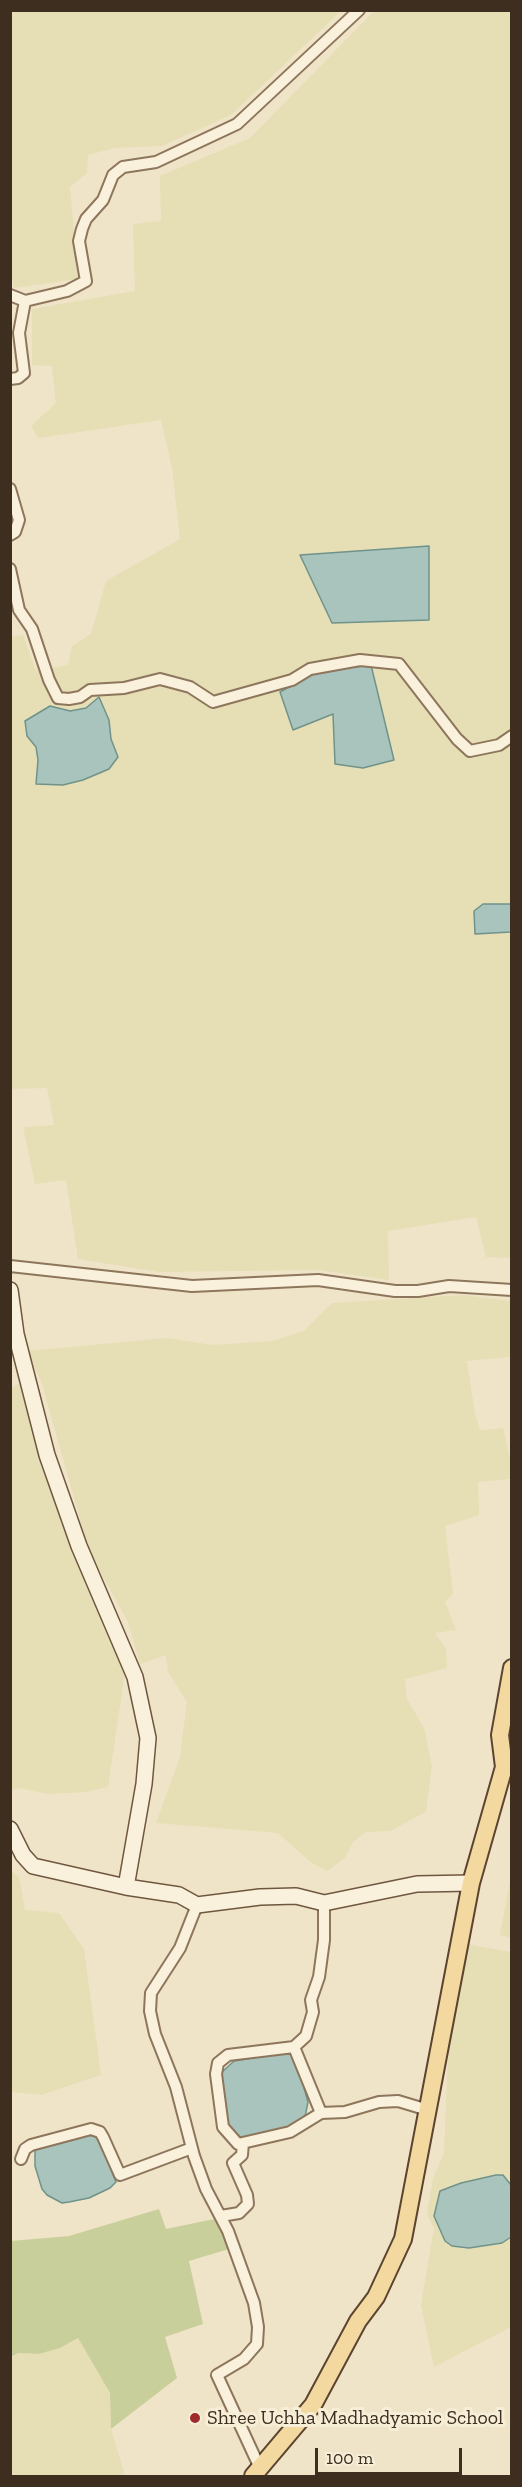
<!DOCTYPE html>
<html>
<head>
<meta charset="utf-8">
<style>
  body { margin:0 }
  #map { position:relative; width:522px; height:2487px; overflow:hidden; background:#f0e4c8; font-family:"Zilla Slab",serif }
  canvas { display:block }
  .frame { position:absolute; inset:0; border:12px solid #3d2e20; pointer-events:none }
  .scale { position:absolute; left:315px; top:2448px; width:147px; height:27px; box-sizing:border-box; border:3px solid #3d2e20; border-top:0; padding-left:8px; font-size:18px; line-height:21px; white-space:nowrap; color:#3d2e20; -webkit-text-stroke:4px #f7eed8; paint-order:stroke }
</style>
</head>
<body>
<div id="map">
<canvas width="522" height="2487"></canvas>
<div class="frame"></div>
<div class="scale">100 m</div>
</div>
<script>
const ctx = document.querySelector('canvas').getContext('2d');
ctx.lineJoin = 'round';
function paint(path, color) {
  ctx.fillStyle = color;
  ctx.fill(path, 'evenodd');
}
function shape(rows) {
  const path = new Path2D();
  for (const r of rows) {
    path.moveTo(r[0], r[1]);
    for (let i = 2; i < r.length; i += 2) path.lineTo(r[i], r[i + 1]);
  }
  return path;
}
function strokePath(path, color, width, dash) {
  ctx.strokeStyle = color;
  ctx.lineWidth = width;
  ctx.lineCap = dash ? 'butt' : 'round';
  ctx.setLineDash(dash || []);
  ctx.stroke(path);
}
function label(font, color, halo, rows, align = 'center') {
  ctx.font = font + ' "Zilla Slab",serif';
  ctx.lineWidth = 6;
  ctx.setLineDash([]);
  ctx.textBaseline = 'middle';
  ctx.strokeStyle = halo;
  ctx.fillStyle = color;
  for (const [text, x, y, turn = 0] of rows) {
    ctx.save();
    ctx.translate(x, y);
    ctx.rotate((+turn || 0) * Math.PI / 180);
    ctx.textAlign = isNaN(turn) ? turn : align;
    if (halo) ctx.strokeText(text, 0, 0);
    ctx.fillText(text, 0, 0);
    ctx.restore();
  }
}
paint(shape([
  [10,11,341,11,231,115,162,146,115,148,88,155,87,173,70,187,78,279,14,288,10,268],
  [374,11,511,11,511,1258,486,1257,476,1217,388,1231,389,1280,319,1270,158,1272,78,1259,66,1180,35,1184,23,1127,54,1125,47,1088,11,1089,10,637,23,635,36,671,68,665,72,646,91,634,106,581,180,539,172,468,161,420,38,438,31,426,56,403,52,366,32,365,32,309,135,291,133,224,161,221,160,176,250,138],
  [462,1295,511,1301,511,1357,467,1361,475,1414,480,1430,503,1428,511,1463,511,1479,478,1482,479,1515,445,1526,453,1594,445,1602,456,1630,435,1633,446,1649,447,1668,405,1679,407,1699,424,1728,432,1766,426,1812,390,1831,366,1832,353,1842,345,1858,327,1871,313,1864,278,1833,156,1823,180,1757,187,1702,168,1672,166,1655,140,1664,128,1622,89,1551,42,1384,27,1351,166,1338,212,1345,272,1341,304,1331,332,1303],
  [20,1383,32,1433,56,1501,107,1636,125,1673,108,1787,86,1792,48,1794,19,1788,11,1790,10,1388],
  [11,1871,19,1877,25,1910,59,1913,84,1949,101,2075,41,2095,11,2092],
  [511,1875,511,1938,500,1935],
  [461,1943,511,1952,511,2327,434,2367,421,2305,434,2228,427,2214,433,2178,444,2153,450,2002],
  [78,2338,110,2393,111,2429,125,2476,11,2476,11,2357,18,2353,39,2354,60,2348]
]), '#e6deb5');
paint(shape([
  [159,2209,166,2229,219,2218,229,2249,189,2261,203,2324,165,2337,177,2378,111,2429,110,2393,78,2338,60,2348,39,2354,18,2353,11,2357,11,2241,69,2236]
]), '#c9cf9b');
const water = shape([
  [429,546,429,620,332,623,300,555,429,546],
  [371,665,394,760,363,768,335,764,333,714,293,730,280,692,316,672,371,665],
  [99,697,109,720,111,739,118,757,109,769,83,780,63,785,36,784,38,760,36,747,27,736,25,721,50,706,70,711,86,708,99,697],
  [483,904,511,904,511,932,475,934,474,911,483,904],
  [283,2053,294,2055,300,2073,308,2102,304,2122,292,2127,245,2138,237,2136,227,2123,221,2073,234,2061,283,2053],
  [96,2132,116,2182,110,2188,89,2198,69,2202,62,2203,47,2195,42,2189,35,2166,35,2149,96,2132],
  [496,2175,503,2175,511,2185,511,2237,502,2243,469,2248,452,2246,445,2241,434,2216,440,2191,461,2183,496,2175]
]);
paint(water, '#a9c4bc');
strokePath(water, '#6f938a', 1.5);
const street = shape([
  [10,295,25,301],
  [10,379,18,378,24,373,19,333,25,301,67,291,86,281,79,241,82,229,86,219,103,200,113,175,123,167,156,162,237,124,359,10],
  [10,489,19,520,15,532,10,535],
  [10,569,19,610,32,629,49,680,58,698,69,699,80,697,90,690,124,688,160,679,190,687,213,702,292,680,310,669,360,660,399,664,457,739,470,751,499,745,512,736],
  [10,1266,192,1286,318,1280,395,1291,418,1291,449,1286,512,1290],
  [324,1903,324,1940,319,1977,311,2000,313,2012,306,2036,294,2047,321,2113,345,2112,379,2102,398,2101,428,2110],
  [197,1905,180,1948,151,1993,150,2011,155,2034,176,2087,194,2156,206,2189,228,2231,254,2303,258,2327,257,2344,244,2359,217,2375,259,2466],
  [294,2047,228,2055,218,2063,216,2074,223,2127,238,2144,290,2132,321,2113],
  [21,2159,25,2149,31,2145,91,2129,100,2132,103,2137,120,2175,192,2148],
  [221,2216,239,2213,248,2204,247,2195,233,2163,242,2155,243,2143]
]);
const secondary = shape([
  [10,1290,16,1334,47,1455,79,1546,135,1677,148,1738,144,1784,126,1887],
  [10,1829,23,1855,33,1866,126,1887,179,1895,197,1905,260,1897,296,1896,324,1903,417,1884,471,1883]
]);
const primary = shape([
  [253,2476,313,2405,358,2321,376,2297,403,2239,471,1883,504,1767,500,1735,512,1668]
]);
strokePath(street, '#8d765c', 14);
strokePath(secondary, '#6f573f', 18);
strokePath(primary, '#5b4430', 20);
strokePath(street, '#faf1dc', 10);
strokePath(secondary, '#faf1dc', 15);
strokePath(primary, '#f3d9a0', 16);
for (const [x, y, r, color] of [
  [195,2418,6,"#9e2a2b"]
]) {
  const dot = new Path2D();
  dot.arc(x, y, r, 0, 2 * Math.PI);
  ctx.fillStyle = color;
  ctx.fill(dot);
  strokePath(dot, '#f7eed8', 2);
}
label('20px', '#3d2e20', '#f7eed8', [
  ["Shree Uchha Madhadyamic School",207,2418]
], 'left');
</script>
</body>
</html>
